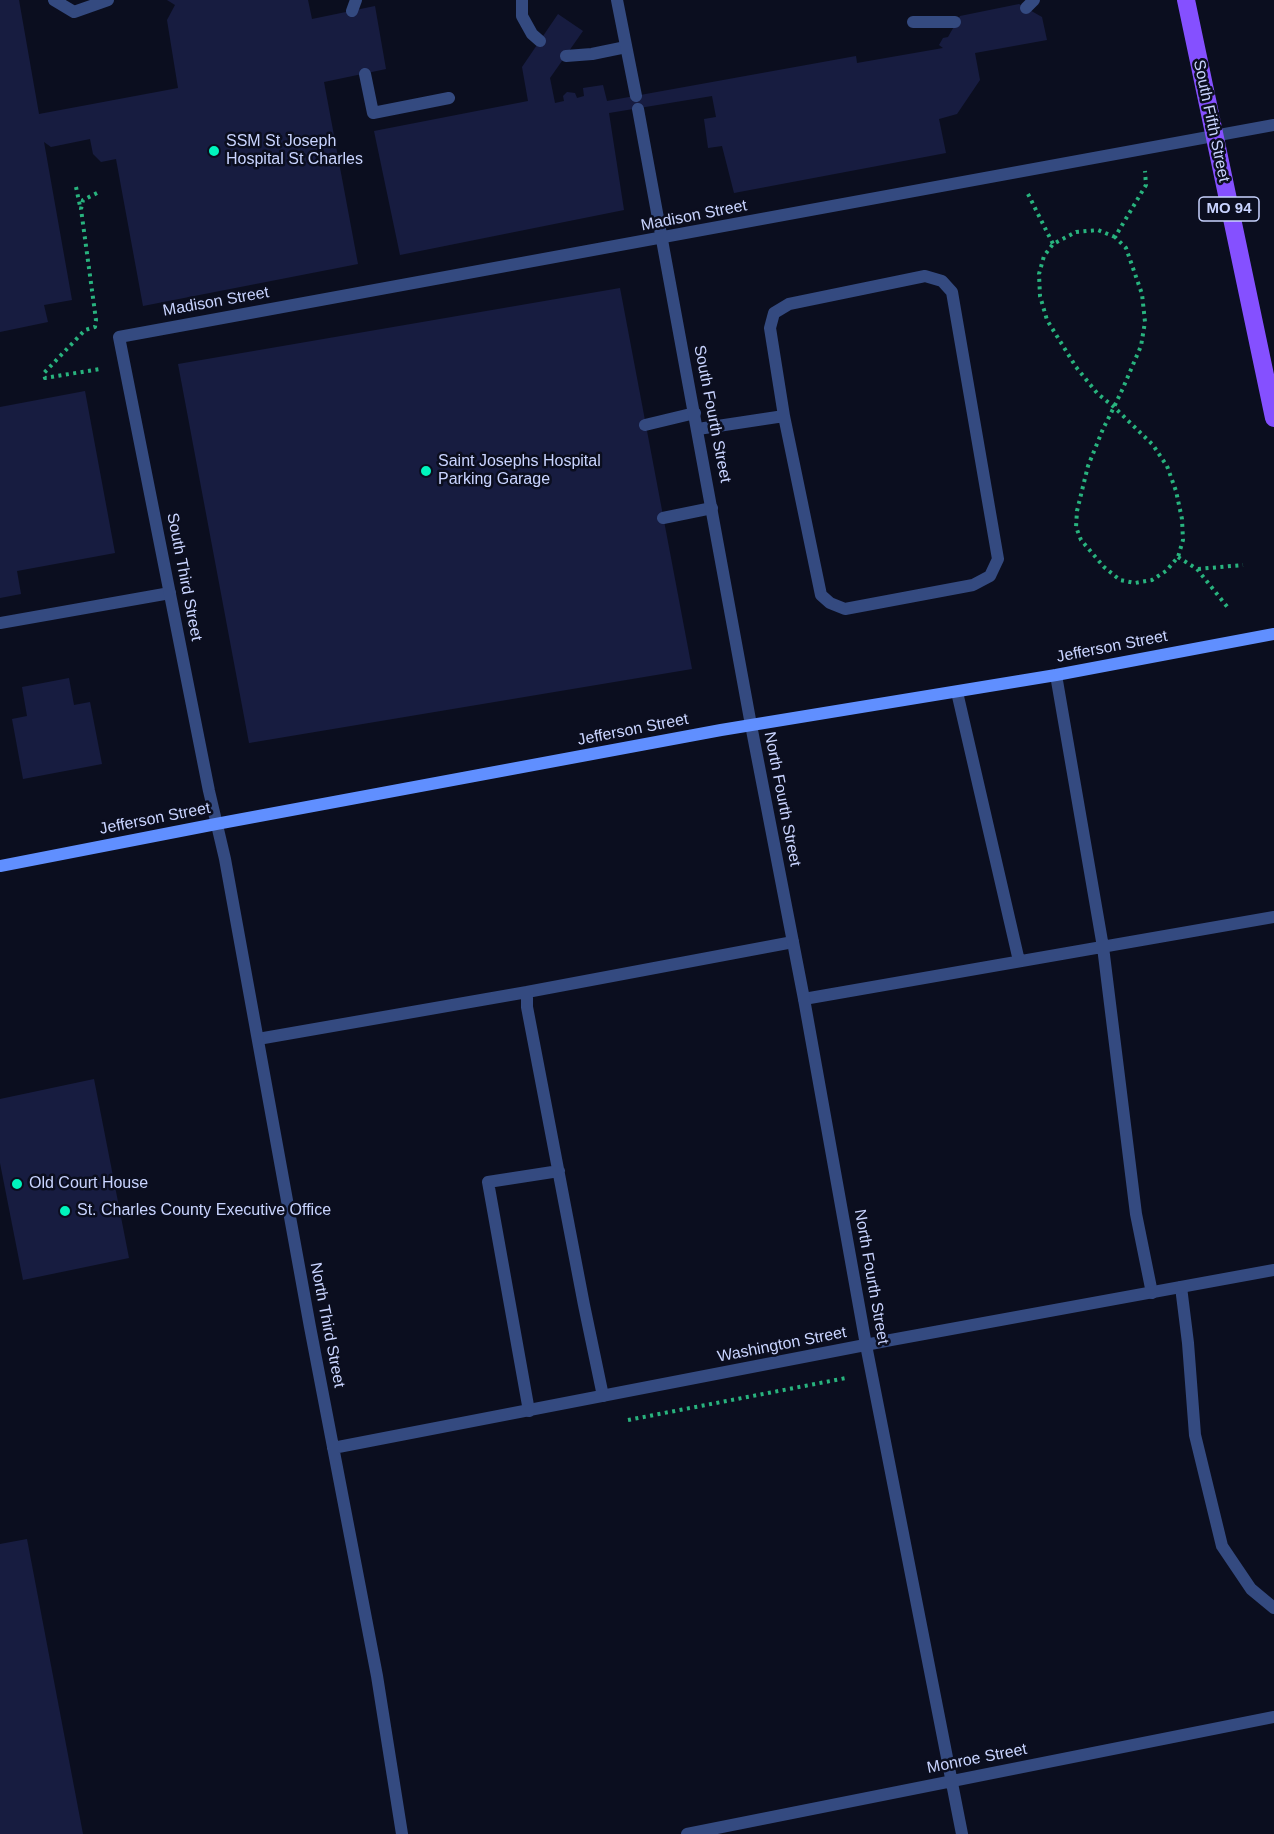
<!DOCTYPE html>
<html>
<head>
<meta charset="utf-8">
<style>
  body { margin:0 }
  canvas { display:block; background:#0b0e1f }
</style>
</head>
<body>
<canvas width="1274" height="1834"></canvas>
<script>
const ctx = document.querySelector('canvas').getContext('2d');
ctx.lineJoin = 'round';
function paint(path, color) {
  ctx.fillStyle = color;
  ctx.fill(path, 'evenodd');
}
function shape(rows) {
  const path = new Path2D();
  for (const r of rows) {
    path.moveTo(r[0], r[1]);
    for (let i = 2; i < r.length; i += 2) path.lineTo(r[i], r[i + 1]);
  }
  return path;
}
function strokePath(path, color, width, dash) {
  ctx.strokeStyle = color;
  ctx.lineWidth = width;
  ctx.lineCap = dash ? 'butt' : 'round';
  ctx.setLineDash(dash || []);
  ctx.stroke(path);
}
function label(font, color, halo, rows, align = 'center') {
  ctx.font = font + ' Arial,sans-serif';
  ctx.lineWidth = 5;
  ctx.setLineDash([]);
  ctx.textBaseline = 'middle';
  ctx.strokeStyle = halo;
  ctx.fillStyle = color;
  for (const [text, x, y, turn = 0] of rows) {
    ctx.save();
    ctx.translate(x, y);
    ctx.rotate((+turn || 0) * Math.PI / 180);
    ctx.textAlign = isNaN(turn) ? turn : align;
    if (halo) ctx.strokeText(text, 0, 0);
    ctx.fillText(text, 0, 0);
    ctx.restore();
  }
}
paint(shape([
  [0,0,19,0,39,114,178,88,167,20,175,5,167,0,308,0,312,19,375,6,386,69,324,82,358,264,143,306,116,159,101,162,93,154,90,139,51,147,44,142,72,300,44,305,48,322,0,332],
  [1019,4,1042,17,1047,40,975,53,980,80,957,114,939,119,946,153,734,193,722,146,708,148,704,119,716,117,712,96,609,113,624,210,400,255,374,131,528,101,522,67,558,14,583,31,550,78,555,103,564,101,563,96,567,92,575,93,577,98,584,96,583,88,603,85,607,101,856,56,857,63,943,48,939,45,943,38,948,37,960,16],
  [620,288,692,669,249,743,178,364],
  [85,391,115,553,17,571,21,594,0,598,0,407],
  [69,678,74,705,90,702,102,764,23,779,12,719,27,716,22,687],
  [94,1079,129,1258,23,1280,0,1163,0,1099],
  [27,1539,83,1834,0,1834,0,1544]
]), '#171c40');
strokePath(shape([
  [76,187,80,206],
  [97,193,83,200,81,209,96,320,95,327,85,330,44,373,45,378,100,369],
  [1028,194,1053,244],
  [1115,237,1098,230,1076,232,1053,244,1044,256,1039,274,1040,296,1047,320,1076,367,1097,393,1114,407,1153,445,1167,466,1176,491,1182,519,1183,540,1178,557,1166,571,1152,580,1135,583,1120,580,1104,567,1081,540,1076,527,1077,511,1088,466,1103,429,1114,407,1123,388,1141,346,1145,322,1142,294,1126,248,1115,237,1146,185,1145,171],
  [1178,557,1197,569,1229,609],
  [1198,569,1243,565],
  [628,1420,846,1378]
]), '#28b37e', 4, [3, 4.5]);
strokePath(shape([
  [54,0,74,12,108,0],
  [522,0,522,16,532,34,540,41],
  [1026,8,1034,0],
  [352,11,356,0],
  [913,22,955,22],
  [566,56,592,54,626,47],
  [365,74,373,113,449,98],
  [645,425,695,413],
  [698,429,784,416,770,328,774,313,789,304,925,276,942,281,952,292,998,559,990,576,973,585,845,609,830,603,821,595,784,416],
  [663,518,712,508],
  [0,623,170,593],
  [1056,675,1103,947,1136,1214,1152,1293],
  [957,692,1019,961],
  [804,999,1274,917],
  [258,1039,527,992],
  [1181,1287,1188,1343,1195,1435,1222,1546,1251,1589,1274,1608],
  [603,1396,584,1305,527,1007,527,992,793,942],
  [529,1411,488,1182,559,1171]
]), '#344a80', 12);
strokePath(shape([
  [617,0,636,96],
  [638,109,751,725,804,999,866,1345,962,1834],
  [333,1448,891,1340,1274,1270],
  [402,1834,377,1676,310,1327,225,859,209,791,119,337,1274,125],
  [687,1834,1274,1717]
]), '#344a80', 12);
strokePath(shape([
  [0,866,216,824,721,730,1056,675,1274,634]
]), '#608fff', 12);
strokePath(shape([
  [1186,0,1274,418]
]), '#8550ff', 18);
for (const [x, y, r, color] of [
  [214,151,6,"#00f4bd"],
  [426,471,6,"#00f4bd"],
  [17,1184,6,"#00f4bd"],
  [65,1211,6,"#00f4bd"]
]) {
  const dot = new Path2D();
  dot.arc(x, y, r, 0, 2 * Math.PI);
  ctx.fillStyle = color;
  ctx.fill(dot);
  strokePath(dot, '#0b0e1f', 2);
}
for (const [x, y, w] of [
  [1229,209,60]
]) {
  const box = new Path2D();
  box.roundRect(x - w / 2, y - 12, w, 24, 4.5);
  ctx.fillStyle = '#0b0e1f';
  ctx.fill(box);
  strokePath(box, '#c9d4ff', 1.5);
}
label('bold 15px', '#c9d4ff', null, [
  ["MO 94",1229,209]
]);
label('16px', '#c9d4ff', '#0b0e1f', [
  ["South Fifth Street",1211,121,78],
  ["Madison Street",694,216,-11],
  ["Madison Street",216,302,-10],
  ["South Fourth Street",712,414,79],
  ["South Third Street",184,577,79],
  ["Jefferson Street",1112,647,-11],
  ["Jefferson Street",633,730,-11],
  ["North Fourth Street",782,799,79],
  ["Jefferson Street",155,819,-11],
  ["North Fourth Street",871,1277,80],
  ["North Third Street",327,1325,79],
  ["Washington Street",782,1345,-11],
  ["Monroe Street",977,1759,-11]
]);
label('16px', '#c9d4ff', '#0b0e1f', [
  ["SSM St Joseph",226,142],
  ["Hospital St Charles",226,160],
  ["Saint Josephs Hospital",438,462],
  ["Parking Garage",438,480],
  ["Old Court House",29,1184],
  ["St. Charles County Executive Office",77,1211]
], 'left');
</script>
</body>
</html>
